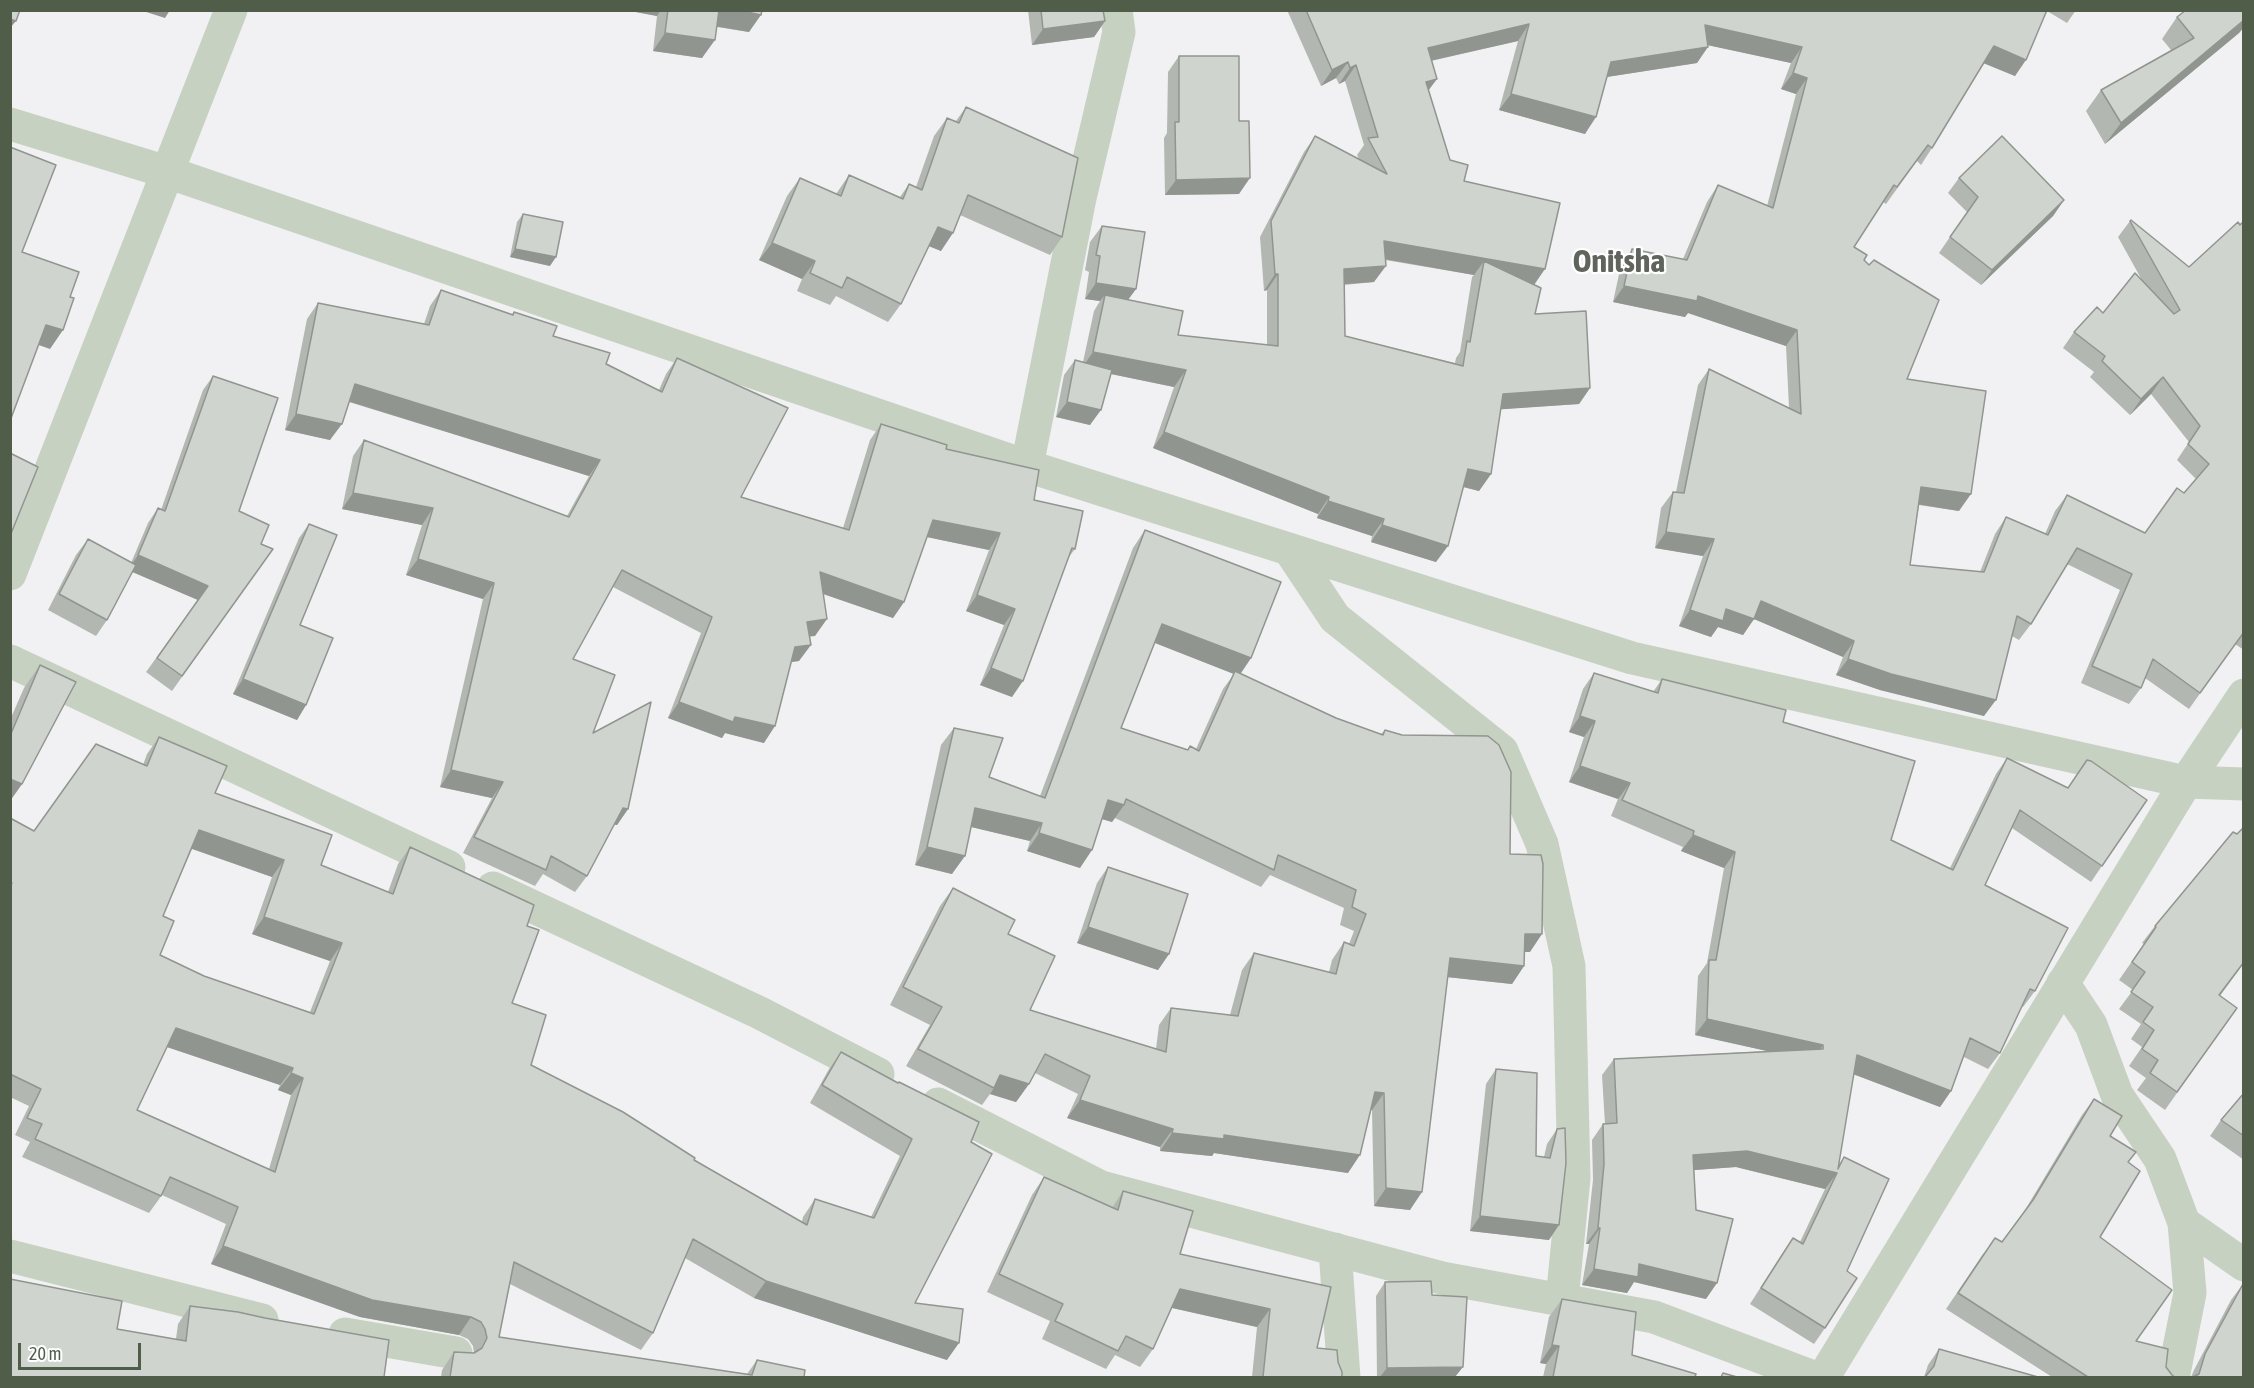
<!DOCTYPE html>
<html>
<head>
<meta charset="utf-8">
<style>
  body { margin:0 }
  #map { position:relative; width:2254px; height:1388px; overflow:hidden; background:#f1f1f3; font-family:"Asap Condensed",sans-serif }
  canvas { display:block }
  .frame { position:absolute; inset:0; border:12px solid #4f5d49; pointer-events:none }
  .scale { position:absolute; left:18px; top:1343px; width:123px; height:27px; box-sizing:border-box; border:3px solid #4f5d49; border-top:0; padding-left:8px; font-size:18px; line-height:21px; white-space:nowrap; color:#4f5d49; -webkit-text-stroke:4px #fff; paint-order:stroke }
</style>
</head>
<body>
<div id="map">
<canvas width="2254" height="1388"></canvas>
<div class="frame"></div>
<div class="scale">20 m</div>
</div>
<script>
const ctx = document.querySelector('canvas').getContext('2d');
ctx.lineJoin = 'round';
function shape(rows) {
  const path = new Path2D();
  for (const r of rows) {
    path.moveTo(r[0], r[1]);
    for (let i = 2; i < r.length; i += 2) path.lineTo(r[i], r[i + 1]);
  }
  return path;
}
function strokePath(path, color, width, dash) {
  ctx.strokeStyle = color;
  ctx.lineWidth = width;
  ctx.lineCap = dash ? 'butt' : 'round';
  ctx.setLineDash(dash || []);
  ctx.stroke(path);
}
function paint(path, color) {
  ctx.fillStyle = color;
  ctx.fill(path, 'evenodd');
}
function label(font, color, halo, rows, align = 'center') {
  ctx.font = font + ' "Asap Condensed",sans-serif';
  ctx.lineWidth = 4.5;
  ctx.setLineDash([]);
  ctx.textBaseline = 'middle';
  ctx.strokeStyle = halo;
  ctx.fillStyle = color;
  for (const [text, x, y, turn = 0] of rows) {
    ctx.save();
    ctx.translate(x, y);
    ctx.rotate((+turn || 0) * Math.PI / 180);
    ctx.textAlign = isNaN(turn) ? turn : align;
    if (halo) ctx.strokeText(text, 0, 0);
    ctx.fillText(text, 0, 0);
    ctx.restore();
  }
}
strokePath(shape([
  [10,124,167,172,1027,466,1632,658,2186,782,2244,784],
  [1027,466,1080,198,1119,32,1116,10],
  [1289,549,1335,618,1502,751,1542,844,1569,966,1574,1178,1562,1300],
  [10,574,231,10],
  [10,661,449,867],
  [493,888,760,1013,878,1074],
  [2063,983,2091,1025,2117,1095,2160,1159,2184,1223,2190,1293,2173,1378],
  [938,1104,1101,1187,1442,1278,1654,1317,1816,1378],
  [2184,1223,2244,1265],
  [1335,1249,1344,1378],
  [10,1256,262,1320],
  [345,1334,456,1353]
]), '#c7d1c2', 33);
strokePath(shape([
  [1823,1378,2186,782,2244,695]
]), '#c7d1c2', 33);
paint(shape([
  [625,10,762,10,749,32,717,27,702,58,653,51,657,16],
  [1028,10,1103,10,1105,21,1094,37,1032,45],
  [1287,10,2076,10,2067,23,2047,11,2015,76,1984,63,1932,148,1921,165,1917,161,1886,204,1883,202,1854,247,1864,260,1907,379,1959,511,1919,505,1910,565,1980,572,1995,534,2006,517,2045,534,2055,511,2067,495,2145,533,2184,493,2196,479,2177,460,2189,442,2151,394,2130,415,2090,377,2094,372,2063,348,2074,332,2103,313,2143,282,2118,237,2130,221,2189,267,2244,221,2244,650,2235,644,2189,709,2145,678,2141,688,2129,704,2081,683,2120,590,2067,564,2031,624,2019,640,2012,636,1984,716,1880,690,1836,675,1843,657,1754,619,1743,635,1718,627,1711,637,1679,626,1703,556,1655,548,1661,508,1673,492,1676,492,1698,385,1709,369,1789,408,1786,346,1688,313,1685,317,1613,302,1621,265,1632,249,1683,259,1707,202,1718,185,1767,206,1796,94,1781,89,1791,63,1708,45,1697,63,1607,77,1585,134,1499,110,1518,41,1431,61,1429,91,1450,160,1534,285,1535,314,1590,388,1579,404,1501,409,1491,474,1479,491,1463,487,1436,562,1371,542,1372,536,1317,518,1318,514,1153,448,1174,387,1111,374,1090,425,1056,417,1064,375,1075,360,1083,362,1094,311,1100,301,1085,299,1089,272,1085,270,1090,242,1102,226,1136,289,1128,300,1178,335,1267,345,1267,290,1264,291,1260,237,1304,152,1315,136,1359,159,1357,155,1364,145,1345,81,1339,84,1336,78,1321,86],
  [1385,260,1474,275,1472,277,1460,352,1456,358,1455,363,1345,336,1344,285,1374,282],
  [2177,17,2244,20,2244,27,2239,33,2105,144,2086,111,2101,90,2171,50,2162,39],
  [1179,56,1239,194,1165,195,1164,138,1167,133,1168,72],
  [966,107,1062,237,1050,255,960,215,941,251,929,246,901,304,888,322,836,296,830,305,797,291,802,279,759,260,787,196,800,178,836,194,849,175,900,197,909,184,916,187,934,136,947,118,956,121],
  [1959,178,2064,200,2053,216,1981,285,1939,253,1967,212,1948,193],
  [523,214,550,266,510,257,517,222],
  [441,290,512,314,514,312,553,336,659,390,666,374,677,358,741,497,843,528,870,440,881,424,946,449,1034,500,1075,549,1068,558,1012,697,980,685,1004,625,966,611,989,550,927,537,904,602,893,618,823,594,815,636,809,636,799,661,791,662,764,743,725,733,722,738,668,718,701,633,613,587,573,659,593,733,628,809,617,825,614,824,587,876,575,892,543,874,535,886,463,853,492,798,440,787,483,599,406,575,422,525,342,509,353,456,364,440,567,516,589,476,349,402,330,440,285,430,307,319,318,303,424,324,430,306],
  [213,376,239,511,261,544,273,549,172,691,146,672,198,600,132,572,107,620,96,636,48,610,76,555,88,539,131,563,148,523,158,508,161,510,203,390],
  [309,524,300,625,306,705,297,720,233,694,299,538],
  [1145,530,1251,658,1240,674,1336,718,1381,734,1385,730,1510,854,1530,952,1524,952,1524,966,1512,984,1447,977,1410,1210,1374,1206,1372,1110,1370,1110,1348,1173,1214,1153,1212,1156,1160,1151,1160,1147,1067,1118,1078,1094,1035,1073,1029,1084,1016,1102,990,1094,982,1105,906,1066,930,1025,890,1005,940,906,953,888,1008,934,1030,1010,1156,1049,1159,1025,1171,1008,1230,1015,1242,970,1254,953,1329,972,1332,960,1344,942,1349,944,1354,931,1340,925,1344,908,1270,875,1261,887,1115,818,1112,822,1102,819,1080,868,1027,851,1030,841,971,827,952,874,915,865,941,745,954,728,989,777,1040,796,1133,548],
  [1155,643,1234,674,1223,689,1196,749,1190,746,1187,750,1121,728],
  [40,665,22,784,10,801,10,720,24,688],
  [1594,673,1653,692,1662,679,1783,722,1891,840,1950,868,1996,774,2007,758,2068,788,2147,800,2091,882,2012,828,1985,885,2035,991,2023,1007,2022,1006,2000,1053,1988,1069,1964,1057,1951,1091,1940,1107,1853,1074,1839,1164,1844,1157,1847,1271,1825,1328,1814,1344,1750,1304,1782,1254,1793,1238,1800,1242,1825,1189,1736,1167,1694,1170,1696,1210,1706,1299,1634,1282,1627,1293,1582,1285,1589,1244,1586,1244,1593,1180,1592,1140,1603,1124,1605,1124,1602,1075,1614,1059,1767,1051,1695,1035,1698,976,1707,963,1724,868,1681,851,1683,847,1611,816,1618,799,1569,782,1584,737,1569,732,1583,689],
  [159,737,215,793,321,865,388,892,398,864,410,847,527,926,512,1003,531,1065,694,1160,802,1222,803,1217,815,1199,871,1217,900,1156,810,1103,829,1069,841,1052,898,1083,979,1122,915,1303,947,1360,754,1298,685,1258,653,1333,641,1350,510,1284,499,1337,747,1374,757,1360,804,1377,441,1377,442,1370,454,1352,474,1353,473,1346,468,1339,459,1335,360,1317,211,1264,226,1224,162,1195,149,1213,22,1157,30,1142,15,1135,29,1106,10,1097,10,817,34,831,143,765,147,754],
  [192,849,272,877,252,934,330,961,310,1012,204,976,160,955,163,916],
  [167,1047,280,1085,278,1090,291,1095,269,1169,137,1110],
  [2244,827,2244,963,2220,996,2237,1008,2165,1110,2137,1090,2146,1078,2129,1066,2142,1047,2131,1039,2141,1024,2119,1009,2133,990,2119,980,2144,944,2142,943,2155,926],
  [1108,867,1169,954,1158,970,1077,943,1097,883],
  [1496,1069,1536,1156,1544,1157,1547,1144,1557,1129,1549,1240,1470,1231,1486,1084],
  [2244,1093,2244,1160,2210,1136,2221,1120],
  [2094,1099,2110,1136,2128,1162,2100,1237,2136,1341,2166,1367,2172,1375,2175,1377,2052,1377,1946,1309,1983,1254,2002,1242,2022,1215,2082,1115],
  [1044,1177,1112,1208,1123,1191,1180,1254,1331,1287,1317,1348,1338,1362,1342,1377,1252,1377,1257,1327,1172,1308,1153,1349,1140,1367,1115,1355,1106,1369,1042,1339,1050,1321,987,1292,1032,1195],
  [1385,1282,1432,1295,1455,1377,1377,1377,1376,1296],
  [2243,1284,2244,1377,2191,1377,2194,1370,2231,1300],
  [1562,1299,1632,1355,1695,1377,1543,1377,1546,1364,1540,1363,1549,1317],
  [190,1306,384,1377,117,1329,176,1339,178,1324],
  [1939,1349,2038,1377,1924,1377,1928,1365]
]), '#b2b7b1');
paint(shape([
  [140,10,170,10,165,18],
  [625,10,661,10,657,16],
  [718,10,738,10,761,15,749,32,708,25],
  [10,19,16,21,10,28],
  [2244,20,2244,27,2239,33,2105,144,2121,123],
  [1105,21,1094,37,1032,45,1043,29],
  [1529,24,1518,41,1416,64,1428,48],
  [1705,25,1802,47,1791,63,1693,42],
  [665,33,715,40,702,58,653,51],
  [1994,46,2026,60,2015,76,1983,63],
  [1708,47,1697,63,1600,78,1611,62],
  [1348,62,1336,78,1321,86,1332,70],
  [1356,65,1345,81,1339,84,1350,68],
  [1793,73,1807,78,1796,94,1781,89],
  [1437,79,1425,95,1426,82],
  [1511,94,1596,117,1585,134,1499,110],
  [1250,178,1239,194,1165,195,1176,180],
  [2064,200,2053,216,1981,285,1992,270],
  [938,227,953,233,941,251,926,245],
  [1384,241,1545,269,1534,285,1484,261,1474,275,1373,257],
  [772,243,815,261,802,279,759,260],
  [515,249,556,257,550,266,510,257],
  [1386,266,1374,282,1332,285,1344,269],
  [1275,274,1278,274,1267,290,1264,291],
  [1096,283,1136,289,1124,305,1105,295,1100,301,1085,299],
  [1624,286,1698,296,1797,330,1786,346,1688,313,1685,317,1613,302],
  [46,325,63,330,50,349,33,343],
  [1093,352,1186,370,1174,387,1082,368],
  [2163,377,2151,394,2130,415,2141,399],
  [355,384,600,460,589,476,344,400],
  [1590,388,1579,404,1492,410,1503,394],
  [1067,402,1101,410,1090,425,1056,417],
  [296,414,342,424,330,440,285,430],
  [1164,432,1329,497,1318,514,1153,448],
  [1468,469,1491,474,1479,491,1456,485],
  [1921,487,1971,494,1959,511,1910,503],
  [353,493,433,508,422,525,342,509],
  [1328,501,1384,519,1372,536,1317,518],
  [933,520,1000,533,989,550,922,536],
  [1382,525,1448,546,1436,562,1371,542],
  [1666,532,1714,539,1703,556,1655,548],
  [138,555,208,586,198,600,128,570],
  [418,559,494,583,483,599,406,575],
  [820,572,904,602,893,618,809,589],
  [977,595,1015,609,1004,625,966,611],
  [1761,601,1854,641,1843,657,1754,619,1743,635,1718,627,1711,637,1679,626,1690,610,1726,609],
  [827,619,815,636,796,638,807,622],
  [1162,624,1251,658,1239,676,1235,671,1234,674,1150,641],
  [811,645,799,661,784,663,795,647],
  [1848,659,1996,700,1984,716,1880,690,1836,675],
  [991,668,1023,681,1012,697,980,685],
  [243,679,306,705,297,720,233,694],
  [679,702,735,717,775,726,764,743,725,733,722,738,668,718],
  [1580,716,1595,721,1584,737,1569,732],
  [1580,766,1630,783,1618,799,1569,782],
  [451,770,503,782,492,798,440,787],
  [10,779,22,784,10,801],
  [1108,800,1124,805,1112,822,1095,817],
  [623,808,628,809,617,825,611,824],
  [975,808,1042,823,1030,841,963,825],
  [199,830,284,860,272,877,187,847],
  [1039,833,1092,850,1080,868,1027,851],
  [1693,835,1735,852,1724,868,1681,851],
  [927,847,965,856,952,874,915,865],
  [264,917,342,943,330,961,252,934],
  [1088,927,1169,954,1158,970,1077,943],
  [1525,934,1542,934,1530,952,1512,952],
  [1450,958,1524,966,1512,984,1437,976],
  [1707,1019,1823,1045,1812,1061,1695,1035],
  [176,1028,293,1068,280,1085,164,1046],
  [1857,1055,1951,1091,1940,1107,1845,1071],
  [291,1073,303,1078,291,1095,278,1090],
  [1000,1075,1029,1084,1016,1102,990,1094,994,1088],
  [1375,1092,1384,1093,1372,1110,1362,1109],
  [1080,1100,1173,1129,1160,1147,1067,1118],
  [1172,1133,1224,1135,1360,1155,1348,1173,1214,1153,1212,1156,1160,1151],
  [1747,1151,1837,1173,1825,1189,1736,1167,1682,1171,1693,1155],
  [1386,1188,1422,1192,1410,1210,1374,1206],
  [1480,1216,1559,1225,1549,1240,1470,1231],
  [1598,1228,1600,1228,1589,1244,1586,1244],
  [223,1246,471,1317,459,1335,360,1317,211,1264],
  [1639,1264,1717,1283,1706,1299,1634,1282,1627,1293,1582,1285,1594,1269],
  [766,1281,959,1343,947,1360,754,1298],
  [1180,1289,1270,1309,1257,1327,1168,1307],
  [1552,1345,1559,1346,1546,1364,1540,1363],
  [1463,1367,1455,1377,1380,1377,1387,1368]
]), '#919590');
const building = shape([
  [10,10,20,10,16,21,10,19,10,10],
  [668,10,719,10,715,40,665,33,668,10],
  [738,10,762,10,761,15,738,10],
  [1041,10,1103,10,1105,21,1043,29,1041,10],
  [1306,10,2047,10,2026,60,1994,46,1932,148,1928,145,1897,187,1894,185,1854,247,1867,255,1864,260,1869,265,1874,260,1939,300,1907,379,1986,391,1971,494,1921,487,1910,565,1984,572,2006,517,2048,535,2067,495,2145,533,2177,488,2184,493,2209,464,2188,444,2200,426,2163,377,2141,399,2102,361,2105,356,2074,332,2097,307,2103,313,2135,273,2174,314,2180,310,2130,221,2131,220,2189,267,2238,222,2240,225,2244,221,2244,632,2200,693,2153,659,2141,688,2092,666,2132,574,2077,548,2031,624,2017,616,1996,700,1891,674,1848,659,1854,641,1761,601,1754,619,1726,609,1723,621,1690,610,1714,539,1666,532,1673,492,1684,493,1709,369,1801,414,1797,330,1698,296,1697,301,1624,286,1632,249,1687,260,1718,185,1773,208,1807,78,1793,73,1802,47,1705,25,1708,47,1611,62,1596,117,1511,94,1529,24,1428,48,1437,79,1426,82,1450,160,1468,165,1464,181,1560,203,1545,269,1384,241,1386,266,1344,269,1345,336,1463,366,1467,341,1470,342,1484,261,1541,288,1535,314,1586,311,1590,388,1503,394,1491,474,1468,469,1448,546,1382,525,1384,519,1328,501,1329,497,1164,432,1186,370,1093,352,1105,295,1183,311,1178,335,1278,346,1278,274,1275,274,1271,221,1315,136,1387,174,1368,138,1378,137,1356,65,1350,68,1348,62,1332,70,1306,10],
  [2186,10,2244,10,2244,20,2121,123,2101,90,2194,38,2177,17,2186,10],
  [1179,56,1239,56,1239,121,1249,121,1250,178,1176,180,1175,122,1179,122,1179,56],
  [966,107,1078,158,1062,237,968,195,953,233,938,227,901,304,847,277,842,288,810,273,815,261,772,243,800,178,841,196,849,175,903,199,909,184,922,190,947,118,959,123,966,107],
  [2002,136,2064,200,1992,270,1950,237,1978,197,1959,178,2002,136],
  [10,147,56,165,22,252,79,272,70,297,74,298,63,330,46,325,10,421,10,147],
  [523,214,563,222,556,257,515,249,523,214],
  [1102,226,1145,232,1136,289,1096,283,1100,256,1096,255,1102,226],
  [441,290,513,315,514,312,557,326,553,336,610,353,606,364,662,392,677,358,788,408,741,497,849,530,881,424,947,445,946,449,1039,470,1034,500,1083,511,1075,549,1072,548,1023,681,991,668,1015,609,977,595,1000,533,933,520,904,602,820,572,827,619,807,622,811,645,795,647,775,726,735,717,733,722,679,702,712,617,622,570,573,659,615,675,593,733,651,702,628,809,623,808,587,876,551,856,546,870,474,837,503,782,451,770,494,583,418,559,433,508,353,493,364,440,569,517,600,460,355,384,342,424,296,414,318,303,429,325,441,290],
  [1075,360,1112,370,1101,410,1067,402,1075,360],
  [213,376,278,398,239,511,269,525,261,544,273,549,182,676,157,658,208,586,138,555,158,508,165,511,213,376],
  [10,453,38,467,10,536,10,453],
  [309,524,337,535,300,625,333,638,306,705,243,679,309,524],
  [1145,530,1281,582,1251,658,1162,624,1121,728,1188,750,1190,746,1199,751,1235,671,1336,718,1383,735,1385,730,1402,735,1488,736,1499,745,1511,772,1510,854,1541,855,1543,864,1542,934,1525,934,1524,966,1450,958,1422,1192,1386,1188,1384,1093,1375,1092,1360,1155,1224,1135,1224,1139,1172,1133,1173,1129,1080,1100,1090,1076,1045,1054,1029,1084,1000,1075,994,1088,918,1049,942,1007,903,987,953,888,1015,920,1008,934,1055,956,1030,1010,1166,1052,1171,1008,1238,1016,1254,953,1336,974,1344,942,1354,946,1366,914,1352,907,1356,890,1278,855,1274,870,1126,799,1124,805,1108,800,1092,850,1039,833,1042,823,975,808,965,856,927,847,954,728,1003,738,989,777,1045,798,1145,530],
  [88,539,136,565,107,620,59,594,88,539],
  [40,665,76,682,22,784,10,779,10,736,40,665],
  [1594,673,1658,693,1662,679,1786,710,1783,722,1915,761,1891,840,1953,870,2007,758,2068,788,2087,760,2091,761,2147,800,2102,866,2020,810,1985,885,2068,928,2035,991,2030,989,2000,1053,1970,1038,1951,1091,1857,1055,1838,1169,1844,1157,1889,1179,1847,1271,1857,1278,1825,1328,1761,1288,1793,1238,1803,1244,1837,1173,1747,1151,1693,1155,1696,1210,1733,1219,1717,1283,1639,1264,1638,1277,1594,1269,1600,1228,1598,1228,1604,1164,1603,1124,1617,1123,1614,1059,1823,1049,1823,1045,1707,1019,1709,960,1716,960,1735,852,1693,835,1694,831,1622,800,1630,783,1580,766,1595,721,1580,716,1594,673],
  [159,737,227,766,215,793,332,835,321,865,393,894,410,847,534,905,527,926,539,930,512,1003,546,1015,531,1065,623,1112,695,1158,694,1160,807,1225,815,1199,874,1218,912,1139,822,1085,841,1052,898,1083,899,1082,979,1122,971,1142,992,1154,915,1303,963,1309,959,1343,766,1281,693,1239,653,1333,514,1262,499,1337,752,1375,757,1360,805,1370,804,1377,450,1377,454,1352,474,1353,482,1348,487,1338,485,1329,481,1322,471,1317,372,1300,223,1246,238,1207,170,1177,161,1196,35,1139,42,1124,27,1118,41,1089,10,1074,10,886,12,883,10,883,10,818,34,831,96,744,147,766,159,737],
  [199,830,284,860,264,917,342,943,314,1014,204,976,160,955,174,921,163,916,199,830],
  [176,1028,293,1068,291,1073,303,1078,275,1172,137,1110,176,1028],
  [2244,827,2244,962,2219,995,2237,1008,2177,1092,2150,1073,2158,1060,2142,1049,2154,1030,2143,1022,2153,1007,2131,992,2145,972,2132,962,2156,927,2155,926,2233,832,2237,834,2244,827],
  [1108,867,1188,894,1169,954,1088,927,1108,867],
  [1496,1069,1537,1073,1536,1156,1550,1158,1557,1129,1565,1128,1566,1163,1559,1225,1480,1216,1496,1069],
  [2244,1093,2244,1136,2221,1120,2244,1093],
  [2094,1099,2122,1116,2110,1136,2136,1152,2128,1162,2140,1171,2100,1237,2172,1290,2136,1341,2168,1349,2166,1367,2172,1375,2175,1377,2088,1377,1958,1293,1995,1238,2002,1242,2033,1200,2094,1099],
  [1044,1177,1118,1210,1123,1191,1193,1211,1180,1254,1331,1287,1317,1348,1337,1350,1338,1362,1342,1372,1342,1377,1263,1377,1270,1309,1180,1289,1153,1349,1126,1336,1118,1351,1055,1321,1063,1304,999,1274,1044,1177],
  [10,1279,122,1301,117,1329,186,1341,190,1306,238,1312,265,1318,389,1340,384,1377,10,1377,10,1279],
  [1431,1281,1432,1295,1467,1297,1463,1367,1387,1368,1385,1282,1431,1281],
  [2243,1284,2244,1285,2244,1377,2193,1377,2199,1374,2205,1354,2243,1284],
  [1562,1299,1636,1312,1632,1355,1696,1374,1695,1377,1553,1377,1559,1346,1552,1345,1562,1299],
  [1939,1349,2038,1377,1925,1377,1934,1366,1939,1349],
  [1723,1373,1737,1377,1721,1377,1723,1373]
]);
paint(building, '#cfd5ce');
strokePath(building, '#919590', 1.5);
label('bold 32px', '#5f655d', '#fff', [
  ["Onitsha",1619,262]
]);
</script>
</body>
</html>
